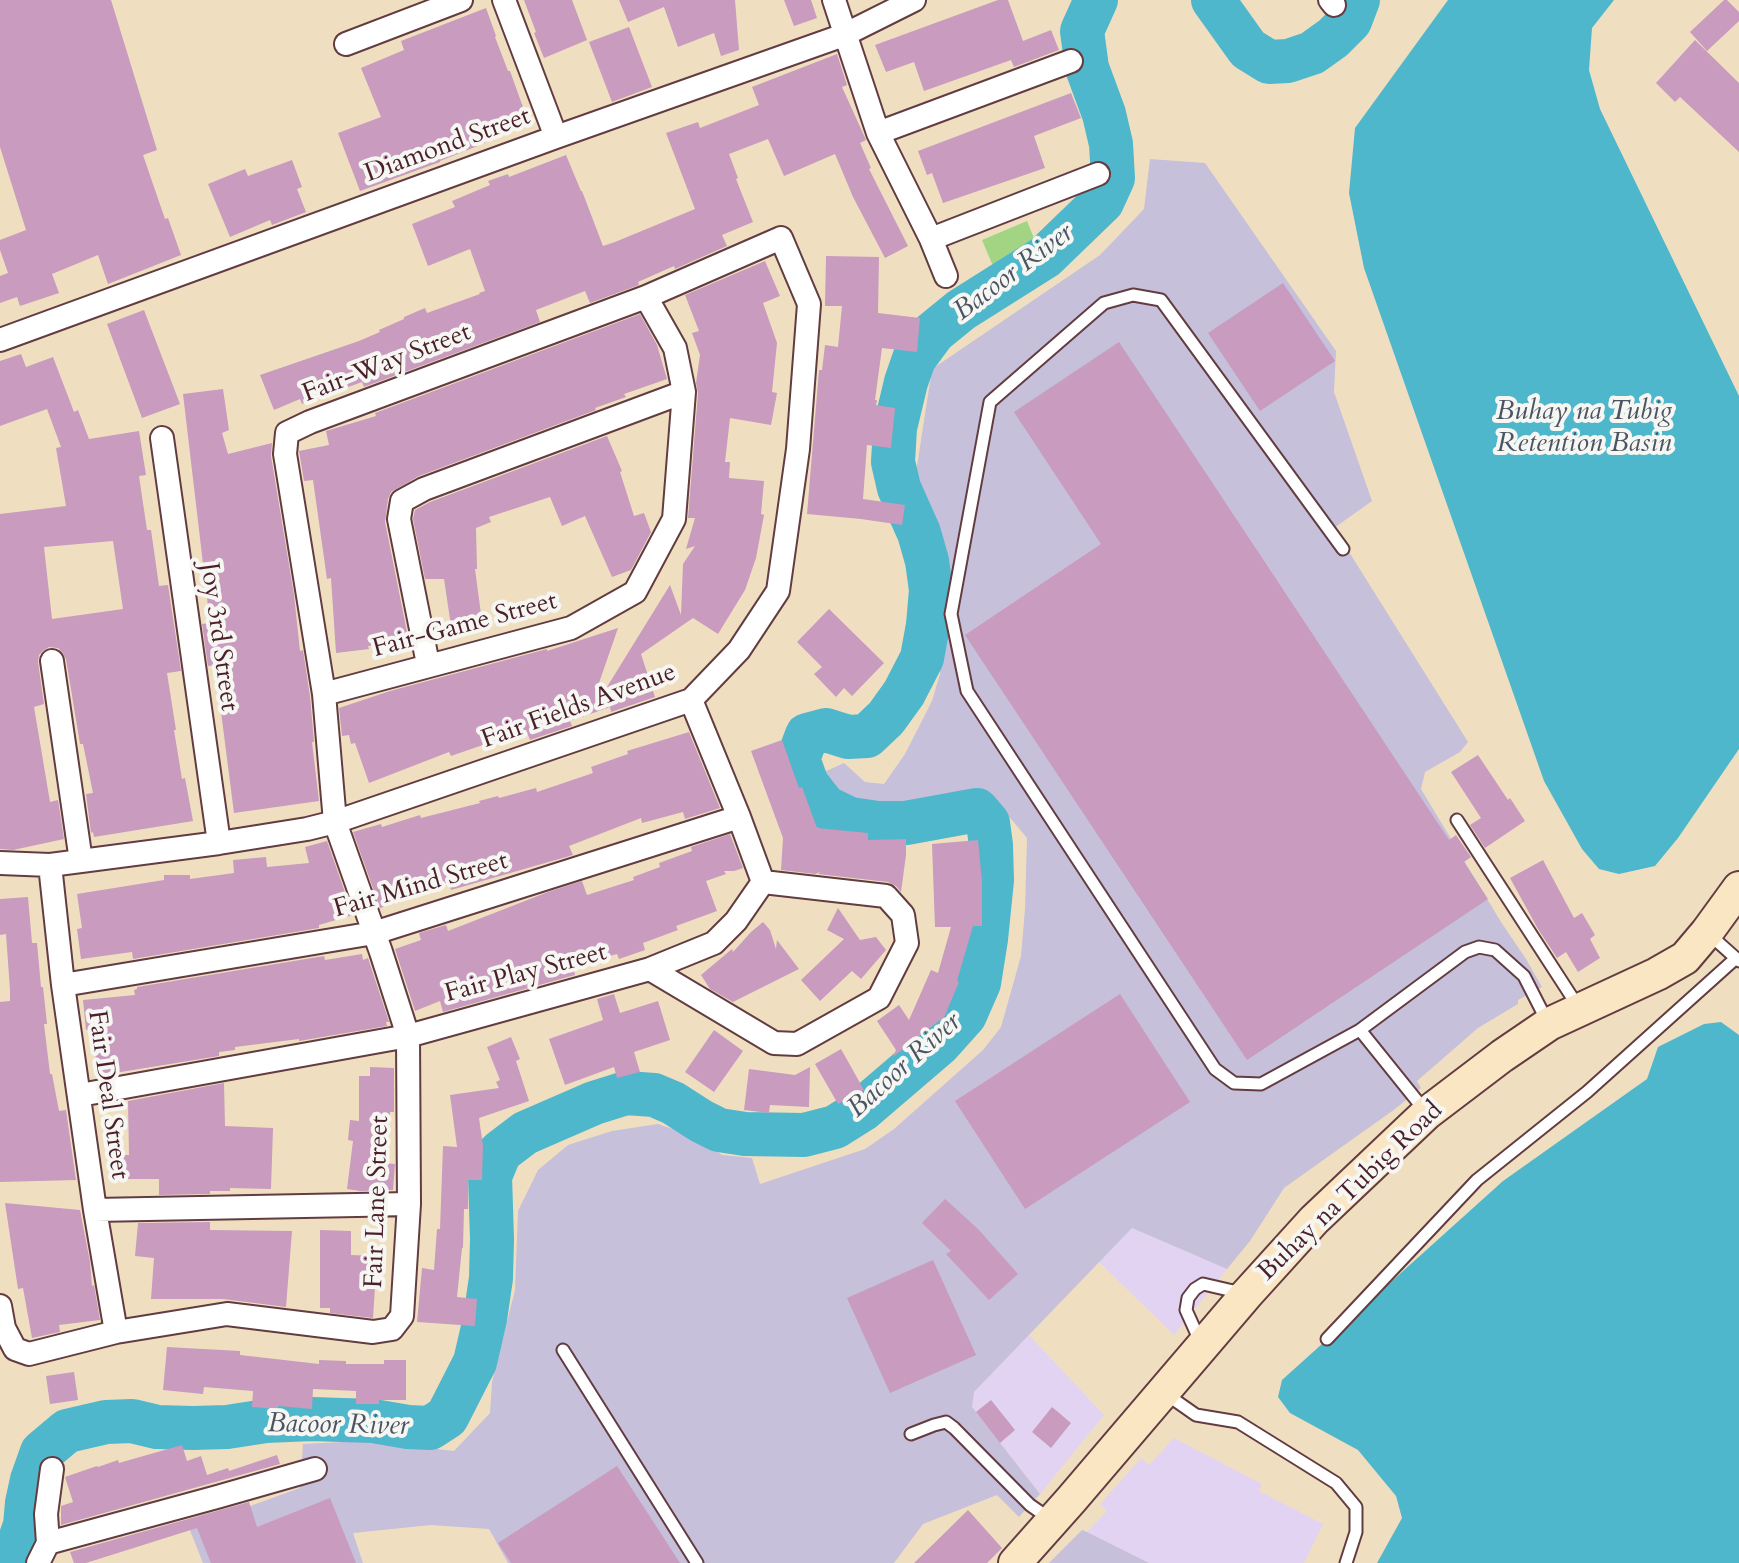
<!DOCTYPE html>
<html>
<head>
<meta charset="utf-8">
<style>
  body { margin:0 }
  canvas { display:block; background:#efdfc0 }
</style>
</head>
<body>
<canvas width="1739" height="1563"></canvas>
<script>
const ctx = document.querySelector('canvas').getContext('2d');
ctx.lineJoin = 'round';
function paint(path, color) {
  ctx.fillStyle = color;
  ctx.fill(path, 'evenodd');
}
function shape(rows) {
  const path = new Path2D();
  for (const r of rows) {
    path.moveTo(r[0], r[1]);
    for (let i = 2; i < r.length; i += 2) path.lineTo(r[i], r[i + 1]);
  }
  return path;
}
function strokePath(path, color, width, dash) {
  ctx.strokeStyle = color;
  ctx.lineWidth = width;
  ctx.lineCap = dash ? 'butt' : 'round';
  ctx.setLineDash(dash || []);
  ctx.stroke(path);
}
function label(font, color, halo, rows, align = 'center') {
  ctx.font = font + ' Cardo,serif';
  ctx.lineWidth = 8;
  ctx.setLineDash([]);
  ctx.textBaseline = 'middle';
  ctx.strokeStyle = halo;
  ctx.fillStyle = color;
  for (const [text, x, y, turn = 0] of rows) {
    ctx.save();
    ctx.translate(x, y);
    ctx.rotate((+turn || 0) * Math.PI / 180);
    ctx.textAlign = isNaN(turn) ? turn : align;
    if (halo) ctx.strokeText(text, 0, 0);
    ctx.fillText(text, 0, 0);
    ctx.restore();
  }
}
paint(shape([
  [1132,1228,1227,1269,1174,1335,1099,1262],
  [1029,1335,1104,1415,1040,1494,972,1407,973,1392],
  [1174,1438,1262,1484,1259,1491,1323,1524,1304,1563,1149,1563,1087,1532,1107,1511,1100,1504,1141,1458,1149,1465]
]), '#e3d3f2');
paint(shape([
  [1150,159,1205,163,1336,351,1334,392,1372,501,1334,528,1468,742,1460,752,1425,772,1421,789,1501,922,1526,959,1542,987,1518,1000,1518,1004,1478,1028,1417,1081,1421,1088,1395,1109,1284,1188,1250,1241,1227,1269,1132,1228,974,1392,972,1407,1040,1494,1019,1517,997,1495,923,1524,894,1563,508,1563,489,1529,431,1525,353,1533,363,1563,203,1563,189,1528,300,1488,303,1444,363,1441,454,1451,490,1413,492,1382,515,1290,518,1211,538,1170,568,1145,612,1131,658,1124,696,1137,722,1155,752,1158,760,1184,865,1149,894,1129,983,1050,1001,1027,1021,956,1025,909,1027,838,991,795,905,812,852,806,822,773,844,763,865,782,884,784,905,754,932,701,940,674,945,553,915,479,932,369,1100,255,1144,209],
  [1082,1530,1087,1532,1149,1563,1049,1563]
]), '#c6c0da');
paint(shape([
  [1027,221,1038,248,993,266,982,240]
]), '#a3d483');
paint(shape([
  [1448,0,1614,0,1592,28,1589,70,1600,109,1739,396,1739,749,1678,838,1655,866,1619,874,1599,869,1582,849,1544,781,1364,268,1349,193,1355,128],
  [1721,1022,1739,1035,1739,1563,1377,1563,1402,1518,1396,1496,1358,1450,1290,1413,1278,1397,1282,1380,1503,1181,1647,1079,1658,1047,1704,1024]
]), '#4eb7cb');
strokePath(shape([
  [1213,0,1248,49,1269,62,1288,61,1312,53,1333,38,1350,21,1358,0],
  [12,1563,25,1525,27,1503,32,1480,42,1452,67,1431,106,1422,132,1421,157,1427,193,1428,227,1427,266,1421,312,1419,373,1421,408,1427,430,1428,447,1417,475,1362,485,1319,491,1278,492,1239,490,1176,500,1152,525,1133,594,1103,626,1093,654,1095,673,1103,701,1121,719,1130,745,1134,804,1135,835,1127,862,1110,939,1044,965,1015,979,983,986,939,992,880,991,845,988,823,977,810,906,823,878,823,850,819,825,807,807,784,798,759,807,735,826,730,848,737,867,736,886,718,904,693,922,658,928,625,931,590,927,561,919,533,899,488,893,462,895,428,906,382,914,359,934,332,961,310,1045,257,1102,202,1113,178,1111,144,1104,114,1087,68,1082,31,1096,0]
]), '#4eb7cb', 44);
paint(shape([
  [0,0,111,0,157,150,143,155,165,219,168,218,181,255,108,284,98,255,52,274,59,293,20,306,17,297,0,303,0,276,8,273,0,250,0,240,26,230,0,147],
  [524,0,572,0,587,40,544,58,534,33,536,32],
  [619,0,735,0,739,50,721,56,714,33,678,47,664,7,628,22],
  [784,0,811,0,817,18,794,26],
  [998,0,1008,0,1023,41,1051,30,1059,50,1014,67,1011,60,924,91,914,62,886,72,875,45],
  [1724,0,1727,0,1739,12,1739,21,1707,51,1690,32],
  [486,8,496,36,495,37,508,71,510,71,524,110,479,127,485,143,440,161,440,162,360,191,338,133,381,117,361,68,404,50,401,41],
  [629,27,652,87,612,102,589,42],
  [1695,40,1739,83,1739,152,1680,97,1675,102,1656,83],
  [837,54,847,85,842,87,866,140,860,143,871,168,869,169,908,246,885,258,853,197,835,154,784,176,768,139,729,154,738,178,736,179,753,222,722,235,727,246,675,269,674,266,638,282,639,285,590,303,585,291,536,310,540,322,364,387,362,382,302,404,300,399,274,410,260,375,359,341,380,332,379,330,404,319,404,317,425,308,427,313,480,294,479,293,485,291,470,249,428,266,412,224,455,207,452,201,490,185,488,181,508,174,509,177,566,155,581,191,582,191,603,246,615,242,695,209,666,133,698,122,700,128,759,105,752,87],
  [1071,93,1081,118,1034,136,1045,168,943,203,932,173,927,175,918,151],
  [292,160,302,187,297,189,306,212,272,225,270,220,230,237,208,184,245,169,248,176],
  [826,256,879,257,878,313,920,318,917,352,882,348,875,400,877,400,876,405,895,408,891,448,867,445,863,499,905,505,902,525,861,519,807,514,819,370,822,370,825,345,838,347,842,306,825,306],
  [765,261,780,296,763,303,777,343,772,392,777,393,771,425,730,418,725,462,730,462,729,478,764,481,761,514,764,515,756,558,745,590,718,634,693,618,641,654,655,697,611,712,610,707,570,721,572,726,530,740,526,730,451,756,449,752,369,783,355,743,351,744,349,735,342,736,339,708,390,691,547,649,547,651,618,628,599,683,607,687,670,585,681,615,683,564,695,546,686,549,695,518,688,518,698,393,696,383,700,355,692,333,699,331,685,295],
  [1283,283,1335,361,1260,411,1208,333],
  [144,310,180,404,142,418,107,324],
  [640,314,657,345,667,379,624,394,626,397,595,408,596,410,419,476,391,492,388,499,385,522,409,642,368,646,369,649,336,653,331,578,327,579,313,480,304,481,299,451,329,445,326,431,376,416,375,413],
  [1119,342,1449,840,1456,835,1471,857,1464,862,1488,899,1247,1060,965,635,1101,544,1014,412],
  [21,354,26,367,53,357,74,412,78,410,89,439,139,431,146,475,139,476,147,530,151,530,159,586,168,585,181,671,167,673,176,730,174,730,182,779,185,778,193,821,94,837,93,832,91,833,86,794,93,793,83,744,80,744,66,659,63,653,58,648,49,647,43,651,39,655,38,662,44,704,34,707,50,802,58,800,64,839,13,850,0,849,0,514,66,506,56,448,61,447,47,409,0,426,0,361],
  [113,541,123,609,52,619,44,547],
  [223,389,229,430,222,433,228,454,272,443,271,456,294,595,300,651,303,650,310,696,314,742,312,742,319,801,234,813,215,665,208,666,202,624,210,623,183,394],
  [607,436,622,471,620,472,634,516,644,513,651,532,631,570,612,577,585,516,562,526,550,497,489,517,491,522,476,528,477,569,475,569,482,622,451,626,444,579,425,579,413,519,415,510,430,502],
  [829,609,884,663,852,696,844,688,836,697,814,674,822,667,797,642],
  [689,732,720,808,685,819,683,812,642,823,641,818,569,846,573,855,451,890,449,882,404,896,406,900,380,908,353,832,381,824,382,827,420,815,421,818,480,803,479,801,498,796,499,798,536,788,537,792,593,773,591,767,628,754,627,751],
  [782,740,799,788,802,787,817,828,868,833,868,840,906,839,906,855,901,892,896,886,888,882,818,874,820,872,815,874,781,870,783,838,751,751],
  [1478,755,1508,800,1510,798,1525,821,1485,848,1470,825,1481,818,1451,772],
  [730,834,743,868,734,871,724,871,726,874,706,881,717,911,676,926,678,930,643,943,645,950,619,959,617,954,573,966,575,975,443,1012,440,1001,415,1011,395,949,421,940,419,933,446,925,448,931,548,892,582,881,587,895,634,880,633,877,660,867,659,863,692,851,691,847],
  [978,840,982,881,982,926,973,926,957,981,959,982,943,1020,940,1020,893,1057,896,1050,877,1021,899,1005,909,1020,931,970,938,973,951,927,935,927,932,844],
  [327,841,353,915,319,925,319,928,133,959,132,952,81,959,77,929,82,928,77,894,164,880,164,875,190,875,190,879,234,873,233,860,266,857,267,867,309,863,305,847],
  [1543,860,1574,918,1582,913,1595,935,1590,939,1600,958,1578,972,1566,952,1557,958,1538,929,1510,878],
  [28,897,32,943,37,943,41,987,43,987,47,1024,44,1024,50,1074,52,1074,59,1111,66,1110,76,1180,0,1182,0,1002,10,1001,10,990,6,934,0,935,0,899],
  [838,908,860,940,876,937,886,950,861,979,852,971,820,1001,801,980,844,939,827,930],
  [763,922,770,930,776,949,777,940,799,969,733,1002,710,989,701,975,732,949,733,952,751,932],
  [362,954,363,960,368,958,389,1022,386,1022,387,1026,299,1041,299,1039,235,1047,235,1050,219,1052,219,1056,96,1076,95,1029,86,1030,83,1000,135,995,134,990,137,989,137,987,324,956,325,960],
  [614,994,620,1013,658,1001,670,1040,634,1052,640,1072,617,1078,614,1067,565,1085,549,1039,603,1020,597,999],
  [1120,994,1190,1102,1025,1209,955,1101],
  [714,1030,743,1051,714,1092,685,1072],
  [511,1037,520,1059,516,1061,529,1101,479,1118,483,1146,482,1180,468,1180,468,1209,464,1209,463,1248,462,1248,457,1297,477,1299,475,1326,417,1322,422,1268,434,1270,437,1229,440,1229,443,1146,457,1147,450,1095,499,1088,496,1082,500,1080,487,1047],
  [841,1049,864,1090,838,1104,815,1064],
  [370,1067,394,1068,394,1112,390,1112,386,1163,395,1164,393,1190,360,1191,347,1189,353,1141,348,1140,350,1120,359,1121,359,1076,370,1076],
  [810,1067,809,1107,770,1105,769,1113,744,1110,749,1069,795,1075],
  [224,1083,225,1126,273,1128,271,1189,230,1188,230,1191,210,1191,210,1194,159,1195,159,1179,122,1179,121,1155,129,1155,128,1101],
  [945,1199,978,1229,1018,1274,989,1300,946,1254,951,1251,922,1223],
  [5,1203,80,1210,90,1262,92,1286,94,1285,100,1320,59,1325,60,1332,32,1338,23,1288,18,1289],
  [210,1222,210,1230,292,1231,286,1307,223,1299,151,1299,154,1258,135,1256,138,1223],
  [320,1230,351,1231,351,1255,377,1256,373,1318,330,1313,330,1308,320,1308],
  [933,1260,976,1355,890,1393,847,1298],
  [167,1347,240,1351,240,1355,319,1364,319,1360,346,1361,346,1364,384,1364,384,1360,406,1360,406,1400,379,1400,379,1404,356,1404,356,1391,313,1389,312,1409,278,1406,278,1409,252,1407,253,1391,204,1387,203,1394,163,1390],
  [74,1372,78,1400,50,1404,46,1376],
  [991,1400,1015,1430,1000,1443,976,1412],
  [1052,1407,1071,1423,1051,1448,1032,1432],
  [182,1445,187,1461,201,1456,207,1475,228,1468,229,1471,277,1455,280,1464,61,1525,61,1506,73,1502,65,1477,97,1466,98,1467,118,1460,119,1463],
  [617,1466,680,1563,511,1563,498,1543],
  [330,1498,356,1563,211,1563,197,1528,86,1563,74,1563,70,1552,249,1502,257,1527],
  [968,1510,1002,1548,987,1563,914,1563]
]), '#c89bbf');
const service = shape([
  [1343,549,1161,300,1133,295,1104,303,990,402,951,614,967,691,1215,1069,1234,1083,1261,1084,1360,1030,1426,1112],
  [1457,820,1579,1008],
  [1710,935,1739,961],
  [1360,1030,1465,952,1479,947,1495,950,1524,976,1547,1021],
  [1327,1339,1477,1180,1587,1092,1736,958],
  [1200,1341,1186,1310,1188,1298,1195,1289,1203,1284,1242,1293],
  [563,1350,697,1563],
  [1166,1394,1196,1415,1238,1422,1336,1483,1356,1507,1356,1532,1346,1563],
  [911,1434,934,1425,946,1422,954,1428,1030,1505,1050,1519]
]);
const minor = shape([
  [504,0,556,137],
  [834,0,878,133,931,239,946,276],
  [1330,0,1334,5],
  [346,44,461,0],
  [878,133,1071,61],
  [931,239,1098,174],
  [0,340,556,137,844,35,914,0],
  [162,438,219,843],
  [52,661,81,861],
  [428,664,399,519,402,501,424,489,684,392],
  [324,694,571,628,635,592,674,519,684,392,675,348,646,297],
  [0,863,50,865,81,861,219,843,307,829,335,822,691,700,739,650,778,591,798,449,809,304,781,238,646,297,310,422,287,433,285,454,324,694,335,822,381,952,408,1036,409,1204,402,1316,392,1329,373,1332,227,1314,116,1332,29,1354,15,1349,4,1328,0,1306],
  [50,865,63,985,95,1210,116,1332],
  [650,969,774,1043,797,1044,879,998,907,943,903,915,886,896,763,882],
  [63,985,374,933,739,817],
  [80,1095,408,1036,650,969,714,943,736,921,763,882,739,817,691,700],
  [95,1210,409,1204],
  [48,1543,217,1497,315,1469],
  [38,1563,48,1543,46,1514,52,1469]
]);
const secondary = shape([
  [1015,1563,1071,1500,1246,1295,1314,1220,1427,1113,1502,1056,1549,1024,1657,974,1685,958,1707,932,1739,888]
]);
strokePath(service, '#633c41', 15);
strokePath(minor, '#633c41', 26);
strokePath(secondary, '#633c41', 36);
strokePath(service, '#fff', 11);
strokePath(minor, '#fff', 22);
strokePath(secondary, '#fbe6c4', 32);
label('26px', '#4a1f2b', '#f6f6f2', [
  ["Diamond Street",448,146,-20],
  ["Fair-Way Street",387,364,-21],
  ["Fair-Game Street",465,626,-15],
  ["Joy 3rd Street",218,637,82],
  ["Fair Fields Avenue",579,707,-20],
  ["Fair Mind Street",421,886,-16],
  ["Fair Play Street",526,974,-15],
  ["Fair Deal Street",107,1095,82],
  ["Buhay na Tubig Road",1351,1192,-44],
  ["Fair Lane Street",378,1202,-88]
]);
label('italic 28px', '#4b5463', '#f6f6f2', [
  ["Bacoor River",1014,273,-37],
  ["Buhay na Tubig",1584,413],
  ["Retention Basin",1584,445],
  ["Bacoor River",905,1066,-42],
  ["Bacoor River",338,1426,1]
]);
</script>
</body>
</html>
